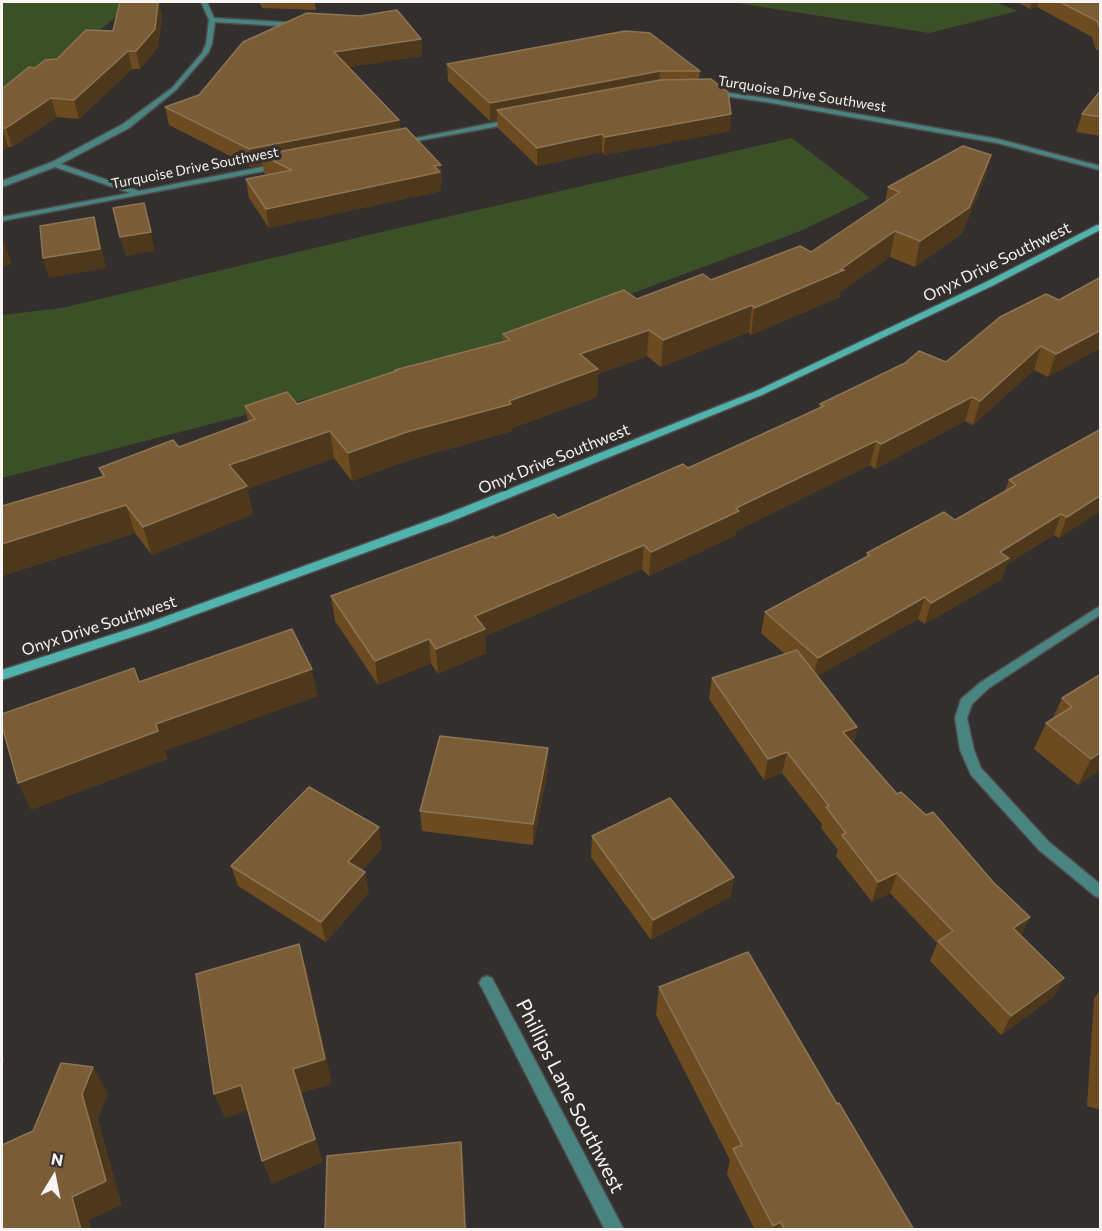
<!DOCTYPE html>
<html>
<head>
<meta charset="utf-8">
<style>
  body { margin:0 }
  #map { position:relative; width:1102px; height:1231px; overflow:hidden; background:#332f2e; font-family:Commissioner,sans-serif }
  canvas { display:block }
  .frame { position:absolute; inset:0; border:3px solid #f7f4f3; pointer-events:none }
  .north { position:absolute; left:24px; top:1147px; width:60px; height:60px; -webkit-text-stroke:4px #332f2e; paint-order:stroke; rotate:10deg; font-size:16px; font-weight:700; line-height:24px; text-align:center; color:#f7f4f3 }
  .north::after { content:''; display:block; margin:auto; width:21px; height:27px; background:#f7f4f3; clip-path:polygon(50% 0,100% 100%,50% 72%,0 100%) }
</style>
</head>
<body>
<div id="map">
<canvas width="1102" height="1231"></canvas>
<div class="frame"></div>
<div class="north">N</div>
</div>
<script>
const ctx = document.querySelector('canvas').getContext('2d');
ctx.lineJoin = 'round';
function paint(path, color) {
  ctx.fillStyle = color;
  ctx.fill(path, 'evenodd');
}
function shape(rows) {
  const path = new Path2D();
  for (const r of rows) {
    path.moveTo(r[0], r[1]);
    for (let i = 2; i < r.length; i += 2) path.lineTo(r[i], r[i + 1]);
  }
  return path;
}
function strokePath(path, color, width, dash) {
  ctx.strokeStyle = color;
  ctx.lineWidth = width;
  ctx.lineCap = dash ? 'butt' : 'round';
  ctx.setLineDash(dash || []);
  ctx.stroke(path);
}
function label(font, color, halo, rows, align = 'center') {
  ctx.font = font + ' Commissioner,sans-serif';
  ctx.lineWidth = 6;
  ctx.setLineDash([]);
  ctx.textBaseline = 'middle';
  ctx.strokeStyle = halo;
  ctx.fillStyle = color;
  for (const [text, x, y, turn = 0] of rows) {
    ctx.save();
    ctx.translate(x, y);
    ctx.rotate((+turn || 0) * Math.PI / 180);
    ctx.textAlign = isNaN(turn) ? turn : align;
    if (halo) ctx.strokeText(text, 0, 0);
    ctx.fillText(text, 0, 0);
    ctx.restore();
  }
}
paint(shape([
  [2,2,134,2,60,63,2,95],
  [730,2,995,2,1018,11,929,33],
  [792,138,870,198,798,232,435,366,2,478,2,315,62,308,390,230]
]), '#3b5027');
const street = shape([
  [201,2,207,2,214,18,298,23,301,25,298,27,215,22,212,44,208,53,176,90,129,128,61,164,139,191,277,164,281,166,280,168,2,221,2,217,130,193,55,167,5,186,2,186,2,181,52,162,123,124,172,88,202,53,206,44,209,20,201,2],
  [713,91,766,98,998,139,1100,166,1100,170,997,143,766,102,711,94,710,93,713,91],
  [513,119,516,119,516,123,400,144,396,142,513,119],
  [1100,606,1100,615,989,688,972,704,967,718,974,750,981,768,1049,842,1100,884,1100,898,1095,896,1039,850,971,775,960,750,955,718,961,699,981,682,1100,606],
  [487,976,492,978,624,1230,605,1230,482,988,479,983,482,978,487,976]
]);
const secondary = shape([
  [1097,225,1100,225,1100,230,992,286,762,395,452,521,153,630,2,680,2,670,145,624,444,515,756,391,986,282,1097,225]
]);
strokePath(street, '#4e4b4a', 3);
strokePath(secondary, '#4e4b4a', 3);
paint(street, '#4a8480');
paint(secondary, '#50b3ad');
paint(shape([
  [259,2,315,2,316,10,262,8],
  [1017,2,1101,2,1101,50,1096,50,1092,37,1037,7,1030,9],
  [162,15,158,47,140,69,132,69,79,119,57,117,12,147,8,147,2,150,2,89,35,68,57,59,113,31],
  [421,39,422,56,349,67,399,120,400,129,442,183,440,184,441,191,269,228,249,198,246,179,268,175,264,173,263,165,252,167,169,125,165,107],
  [447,64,700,71,699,79,731,114,730,131,604,155,602,152,537,166,498,128,497,120,490,121,448,81],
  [1101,90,1101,136,1076,132,1082,114],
  [991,155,984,180,962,233,915,267,890,257,840,292,840,297,751,335,749,332,661,367,647,356,598,374,597,397,512,428,512,431,409,460,352,481,334,458,247,489,253,514,152,555,135,533,2,576,2,506,102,476,99,468,179,447,248,422,245,406,297,404,395,372,395,370,503,342,503,334,637,299,811,252,885,202,888,187],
  [1101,277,1048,377,1034,370,973,425,965,421,875,469,870,465,736,531,736,535,649,576,642,569,485,636,486,653,438,674,431,663,378,685,335,621,331,596,495,538,558,518,688,468,819,408,820,404,946,362],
  [1009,480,1093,515,1059,538,1054,535,1007,564,1002,579,925,624,918,619,817,676,857,727,853,743,897,794,993,882,1030,917,1021,935,1064,978,1053,997,1001,1035,930,961,937,943,890,893,872,902,836,856,838,850,821,828,822,824,782,773,764,780,709,699,712,678,785,654,761,633,765,612,866,557,867,553,955,520,1005,491],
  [1101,674,1101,769,1078,785,1034,749,1046,723,1053,718,1062,698],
  [548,748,548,769,533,845,422,831,420,811],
  [592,836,734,877,730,897,651,940,591,857],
  [382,848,362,870,369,892,326,942,238,886,231,866],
  [659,987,837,1104,914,1230,755,1230,727,1174,730,1160,656,1015],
  [1101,988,1101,1110,1087,1106,1094,999]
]), '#6b4b1f');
paint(shape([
  [158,2,159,2,162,15,158,47,140,69,136,51],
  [1032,2,1039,2,1037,7,1030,9],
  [421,39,422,56,336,69,334,52],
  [128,51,132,69,79,119,74,100],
  [660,71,659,89,497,110,497,120,490,121,490,103],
  [51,98,57,117,12,147,6,128],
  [731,114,730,131,604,155,605,137],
  [399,120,400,138,261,155,263,165,252,167,249,149],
  [2,128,8,147,2,150],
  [602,134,602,152,537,166,537,148],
  [991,155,984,180,962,233,915,267,920,241],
  [441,165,442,183,440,184,441,191,269,228,266,209],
  [94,217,99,236,106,268,49,278,43,258],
  [149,222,155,251,126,256,120,237],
  [895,231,890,257,840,292,840,297,751,335,754,308,841,269],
  [5,244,12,264,2,267,2,245],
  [752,305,749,332,661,367,663,340],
  [649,330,647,356,598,374,597,397,512,428,512,431,409,460,352,481,348,453,407,432,509,401,580,354],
  [1101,330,1101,348,1048,377,1056,354],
  [1041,346,1034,370,973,425,980,401],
  [972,397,965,421,875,469,881,444],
  [330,431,334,458,247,489,253,514,152,555,143,527,229,465],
  [876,441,870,465,736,531,736,535,649,576,651,552,736,508],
  [1101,495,1101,511,1059,538,1067,517],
  [126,505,135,533,2,576,2,544],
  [1061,514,1054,535,1007,564,1002,579,925,624,931,603,1000,552],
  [644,545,642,569,485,636,486,653,438,674,436,649,475,616],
  [925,597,918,619,813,679,818,658],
  [429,639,431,663,378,685,375,661],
  [312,669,318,696,165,751,168,759,31,810,18,783,156,724],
  [857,727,851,748,843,732],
  [548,748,548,769,533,845,533,824],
  [787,752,782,773,764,780,768,759],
  [1101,752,1101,769,1078,785,1091,759],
  [379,827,382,848,352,882,348,862],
  [365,872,369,892,326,942,321,922],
  [897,873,890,893,872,902,878,882],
  [734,877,730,897,651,940,653,920],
  [1030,917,1020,937,1013,928],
  [299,944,307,970,332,1084,301,1093,323,1162,272,1184,262,1161,293,1069],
  [1064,978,1053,997,1001,1035,1011,1016],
  [2,1055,5,1059,2,1065],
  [93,1067,108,1093,98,1120,122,1205,89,1220,92,1230,81,1230,72,1197,82,1094],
  [241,1085,250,1110,225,1118,214,1094],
  [461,1142,464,1167,467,1230,465,1230],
  [781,1222,778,1230,772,1230,773,1226]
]), '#4e381b');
const building = shape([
  [120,2,158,2,155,29,136,51,128,51,74,100,51,98,6,128,2,128,2,89,29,67,35,68,45,60,57,59,86,30,113,31,120,2],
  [1060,2,1101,2,1101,31,1097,21,1060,2],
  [397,10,421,39,334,52,399,120,249,149,165,107,199,95,243,42,307,13,360,16,397,10],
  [625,31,650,33,700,71,660,71,490,103,447,64,625,31],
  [711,79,728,92,731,114,605,137,602,134,537,148,497,110,660,80,711,79],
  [1101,90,1101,117,1082,114,1101,90],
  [406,128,441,165,434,166,440,172,266,209,246,179,292,170,261,155,406,128],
  [963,146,991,155,969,208,920,241,895,231,841,269,844,270,754,308,752,305,663,340,649,330,580,354,598,369,509,401,511,404,407,432,348,453,330,431,229,465,247,486,143,527,126,505,2,544,2,506,105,476,99,468,173,440,179,447,255,419,245,406,287,392,297,404,396,371,395,370,510,340,503,334,624,290,637,299,703,274,711,280,800,246,811,252,900,192,888,187,963,146],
  [144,203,151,232,120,237,113,208,144,203],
  [94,217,100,249,43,258,40,226,94,217],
  [1101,277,1101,330,1056,354,1041,346,980,401,972,397,881,444,876,441,736,508,739,511,651,552,644,545,475,616,485,629,436,649,429,639,375,661,331,596,494,536,495,538,554,514,558,518,683,464,688,468,824,406,820,404,905,363,919,351,946,362,1000,317,1046,294,1059,300,1101,277],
  [1101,429,1101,495,1067,517,1061,514,1000,552,1009,558,931,603,925,597,818,658,765,612,870,555,867,553,944,512,955,520,1016,485,1009,480,1101,429],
  [292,629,312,669,156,724,158,731,18,783,2,726,2,714,134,668,139,682,292,629],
  [797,650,857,727,843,732,897,794,901,792,926,815,933,812,993,882,1030,917,1013,928,1064,978,1011,1016,938,941,953,931,897,873,878,882,842,835,846,833,826,807,829,806,787,752,768,759,712,678,797,650],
  [1101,674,1101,752,1091,759,1046,723,1072,707,1062,698,1101,674],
  [440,736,548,748,533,824,420,811,440,736],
  [309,787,379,827,348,862,365,872,321,922,231,866,309,787],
  [670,798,734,877,653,920,592,836,670,798],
  [299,944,325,1059,293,1069,315,1139,262,1161,241,1085,214,1094,196,974,299,944],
  [748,952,837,1104,839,1103,914,1230,785,1230,781,1222,773,1226,733,1149,742,1145,659,987,748,952],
  [61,1063,93,1067,82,1094,106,1181,72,1197,81,1230,2,1230,2,1145,33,1131,61,1063],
  [461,1142,465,1230,325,1230,327,1156,461,1142]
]);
paint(building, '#7a5d36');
strokePath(building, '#8d7553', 1.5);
label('14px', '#f7f4f3', '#332f2e', [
  ["Turquoise Drive Southwest",802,94,9],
  ["Turquoise Drive Southwest",195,168,-11]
]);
label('16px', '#f7f4f3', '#332f2e', [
  ["Onyx Drive Southwest",997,262,-26],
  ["Onyx Drive Southwest",554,459,-22],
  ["Onyx Drive Southwest",99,626,-18]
]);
label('20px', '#f7f4f3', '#332f2e', [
  ["Phillips Lane Southwest",570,1096,63]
]);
</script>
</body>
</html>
